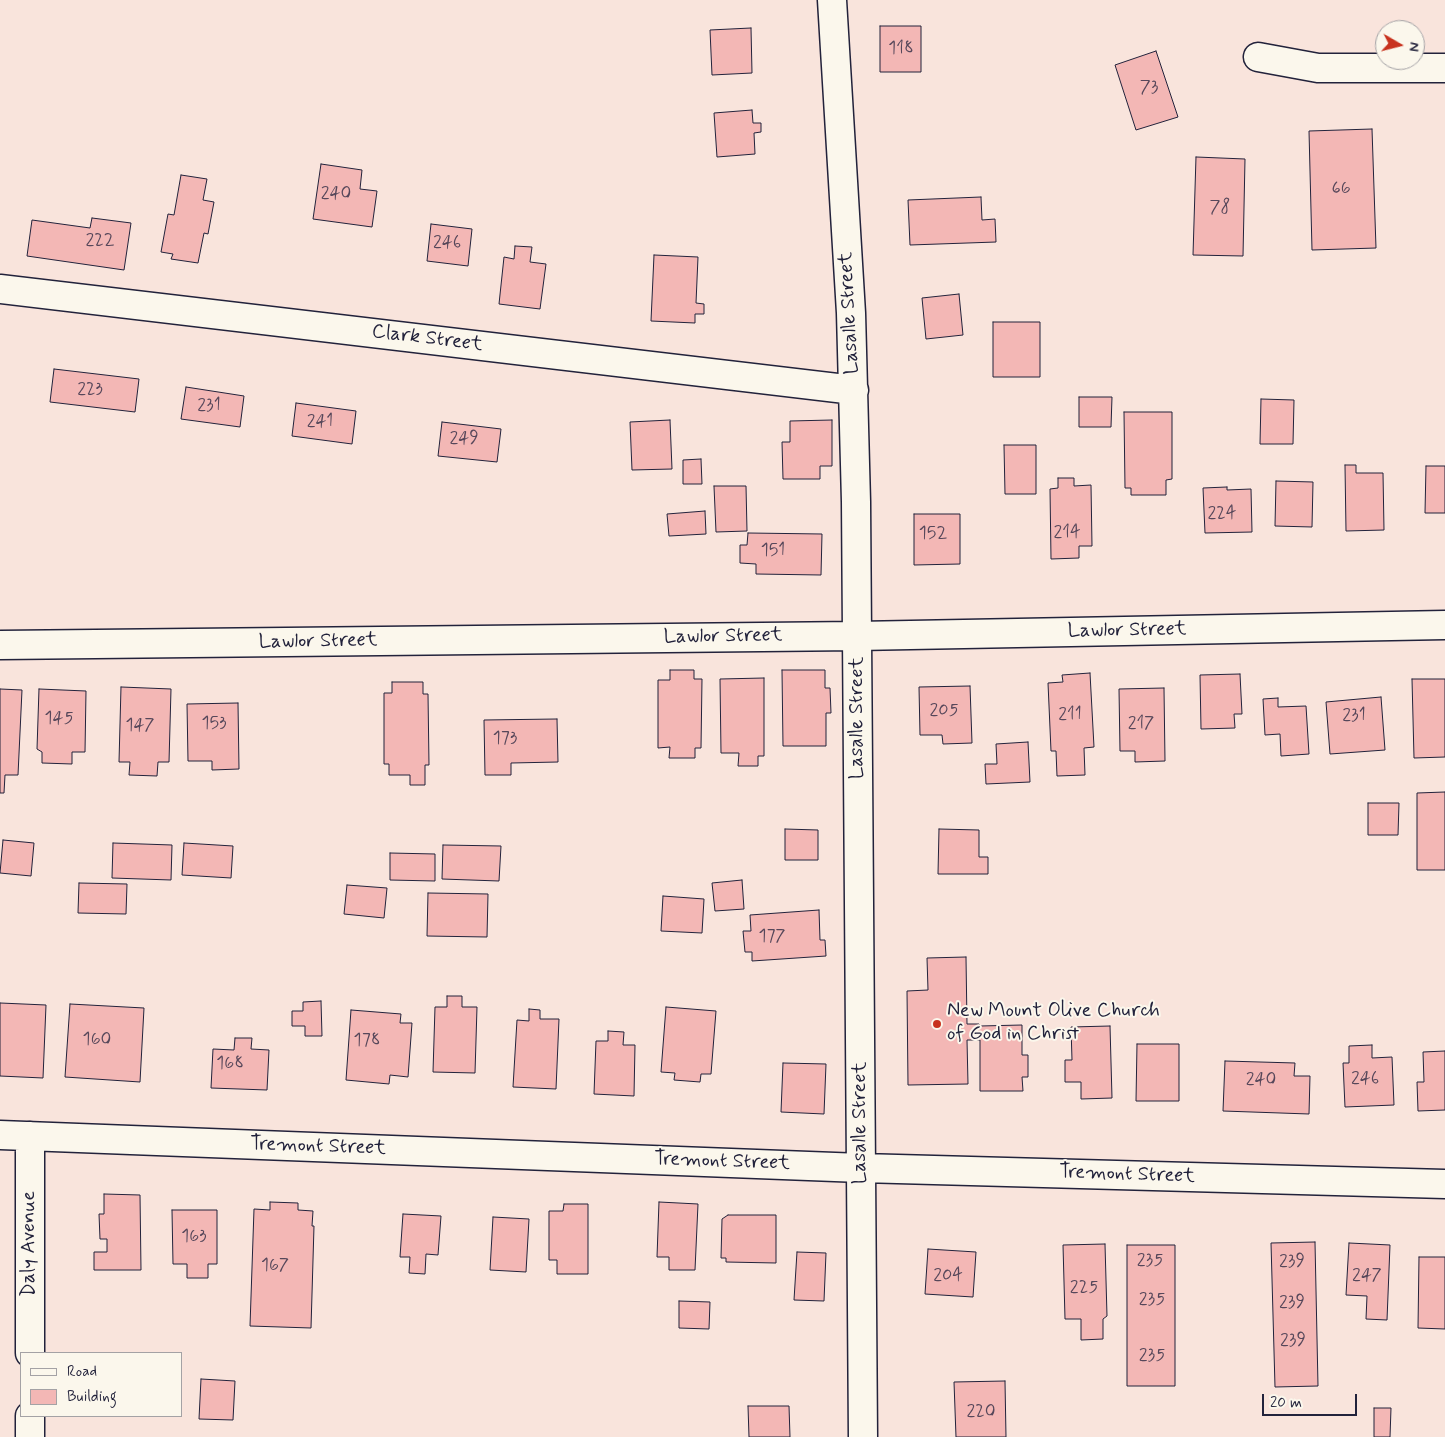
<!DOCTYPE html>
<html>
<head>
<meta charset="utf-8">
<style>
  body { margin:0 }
  #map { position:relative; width:1445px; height:1437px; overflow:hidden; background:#f9e4dc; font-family:Mynerve,sans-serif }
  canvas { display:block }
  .legend { position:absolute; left:20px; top:1352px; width:162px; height:65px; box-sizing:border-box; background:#fbf7ec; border:1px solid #a4a2a5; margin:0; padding:6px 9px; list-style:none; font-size:15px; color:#22223b }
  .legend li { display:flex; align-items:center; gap:10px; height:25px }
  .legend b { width:25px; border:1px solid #a4a2a5 }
  .north { position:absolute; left:1375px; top:20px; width:50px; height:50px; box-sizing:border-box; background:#fbf7ec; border:1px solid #a4a2a5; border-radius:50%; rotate:98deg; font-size:14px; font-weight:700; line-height:20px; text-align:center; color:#22223b }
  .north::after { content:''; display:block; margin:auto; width:18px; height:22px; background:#c8321e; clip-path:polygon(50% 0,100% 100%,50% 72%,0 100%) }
  .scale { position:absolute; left:1262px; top:1394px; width:95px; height:22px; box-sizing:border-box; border:2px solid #22223b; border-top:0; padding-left:6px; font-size:15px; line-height:18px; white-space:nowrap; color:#22223b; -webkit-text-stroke:4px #fbf7ec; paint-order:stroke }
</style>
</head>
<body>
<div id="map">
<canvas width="1445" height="1437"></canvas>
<ul class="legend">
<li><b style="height:6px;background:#fbf7ec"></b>Road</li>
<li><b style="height:14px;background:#f3b7b5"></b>Building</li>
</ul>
<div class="north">N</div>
<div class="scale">20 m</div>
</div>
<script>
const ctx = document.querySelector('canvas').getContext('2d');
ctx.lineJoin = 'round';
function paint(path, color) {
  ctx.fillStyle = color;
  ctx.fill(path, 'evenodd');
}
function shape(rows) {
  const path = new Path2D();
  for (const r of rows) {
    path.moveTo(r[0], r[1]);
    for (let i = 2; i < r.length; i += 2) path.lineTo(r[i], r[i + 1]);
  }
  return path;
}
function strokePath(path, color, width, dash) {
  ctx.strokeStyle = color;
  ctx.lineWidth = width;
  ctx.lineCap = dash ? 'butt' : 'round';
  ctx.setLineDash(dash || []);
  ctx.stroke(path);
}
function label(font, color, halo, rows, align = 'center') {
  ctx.font = font + ' Mynerve,sans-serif';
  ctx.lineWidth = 4;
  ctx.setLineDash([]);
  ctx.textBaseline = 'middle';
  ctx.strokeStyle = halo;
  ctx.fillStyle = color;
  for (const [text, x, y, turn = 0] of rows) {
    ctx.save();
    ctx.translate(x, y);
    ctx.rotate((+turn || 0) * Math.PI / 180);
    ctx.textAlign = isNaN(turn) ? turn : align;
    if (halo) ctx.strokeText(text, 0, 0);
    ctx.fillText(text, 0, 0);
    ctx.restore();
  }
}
const building = shape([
  [880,26,921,26,921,72,880,72,880,26],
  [751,28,752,73,712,75,710,30,751,28],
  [1156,51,1178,117,1136,130,1115,65,1156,51],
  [752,110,753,123,761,123,761,132,754,133,755,154,717,157,714,113,752,110],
  [1372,129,1376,248,1312,250,1309,131,1372,129],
  [1196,157,1245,159,1243,256,1193,255,1196,157],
  [321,164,362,170,360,189,377,191,372,227,313,219,321,164],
  [181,175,207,179,203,200,214,202,208,234,204,233,198,263,171,259,173,254,161,252,168,214,174,215,181,175],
  [981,197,982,220,995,219,996,242,910,245,908,200,981,197],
  [92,218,131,223,124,270,27,256,32,220,90,228,92,218],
  [431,224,472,229,468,266,427,261,431,224],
  [515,246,532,247,530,262,546,264,540,309,499,304,504,257,514,259,515,246],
  [654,255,698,257,696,303,704,304,704,314,695,314,695,323,651,321,654,255],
  [959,294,963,335,926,339,922,298,959,294],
  [993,322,1040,322,1040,377,993,377,993,322],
  [54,369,139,379,135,412,50,402,54,369],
  [186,387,244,396,240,427,181,419,186,387],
  [1079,397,1112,397,1111,427,1079,427,1079,397],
  [1261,399,1294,400,1293,444,1260,444,1261,399],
  [296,403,356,411,352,444,292,436,296,403],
  [1124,412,1172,412,1172,479,1166,480,1166,495,1131,495,1131,488,1125,488,1124,412],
  [670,420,672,469,632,470,630,422,670,420],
  [832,420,832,466,820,466,820,479,783,479,782,442,790,442,790,421,832,420],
  [442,422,501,429,497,462,438,456,442,422],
  [1004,445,1036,445,1036,494,1005,494,1004,445],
  [701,459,702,484,683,484,683,460,701,459],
  [1345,465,1356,465,1356,473,1383,473,1384,530,1346,531,1345,465],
  [1426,466,1445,466,1445,513,1425,513,1426,466],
  [1058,478,1074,478,1074,486,1091,485,1092,546,1079,546,1079,558,1051,559,1050,489,1058,488,1058,478],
  [1276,481,1313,482,1312,527,1275,526,1276,481],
  [714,486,746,486,747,531,716,532,714,486],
  [1227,487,1227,490,1251,489,1252,532,1205,533,1203,488,1227,487],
  [705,511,706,534,669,536,667,514,705,511],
  [914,514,960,514,960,564,914,565,914,514],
  [748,533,822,534,821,575,756,574,756,564,740,563,740,545,747,545,748,533],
  [670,670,694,670,694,679,702,679,701,748,695,748,695,758,669,758,670,747,658,748,658,680,670,680,670,670],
  [782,670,825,670,825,688,830,688,831,713,826,713,826,746,783,746,782,670],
  [1090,673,1094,747,1084,748,1085,775,1057,776,1056,751,1051,751,1048,683,1063,682,1062,675,1090,673],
  [1240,674,1242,714,1234,714,1235,728,1201,729,1200,675,1240,674],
  [764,678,764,756,758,756,758,766,738,766,739,753,721,753,720,679,764,678],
  [1412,679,1445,679,1445,757,1414,758,1412,679],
  [392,682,423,682,423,694,428,694,429,765,425,765,425,785,410,785,410,775,389,775,389,764,384,764,384,693,392,693,392,682],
  [970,686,972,743,943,744,942,735,920,735,919,687,970,686],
  [121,687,171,689,169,762,158,762,157,776,129,775,130,762,119,762,121,687],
  [1164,688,1165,761,1135,762,1135,751,1120,751,1119,689,1164,688],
  [0,689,22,690,18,775,5,775,4,793,0,793,0,689],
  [39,689,86,691,85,752,72,752,72,764,42,763,42,752,37,749,39,689],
  [1381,697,1385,750,1330,754,1326,702,1381,697],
  [1278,698,1278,707,1306,706,1309,754,1281,756,1280,734,1265,735,1263,699,1278,698],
  [238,703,239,769,212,770,212,761,188,761,187,704,238,703],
  [557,719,558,762,511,763,511,775,485,775,484,720,557,719],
  [1028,742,1030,782,986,784,985,764,997,764,996,744,1028,742],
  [1445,792,1445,870,1417,870,1417,793,1445,792],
  [1368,803,1399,803,1398,835,1368,835,1368,803],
  [785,829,818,830,818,860,785,860,785,829],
  [939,829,979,830,979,857,988,857,988,874,938,874,939,829],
  [3,840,34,843,31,876,0,873,3,840],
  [113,843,172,845,171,880,112,878,113,843],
  [184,843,233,846,231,878,182,875,184,843],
  [443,845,501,846,499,881,442,879,443,845],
  [390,853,435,854,435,881,390,880,390,853],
  [742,880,744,909,715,911,712,883,742,880],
  [79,883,127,884,126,914,78,913,79,883],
  [347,885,387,888,384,918,344,914,347,885],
  [428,893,488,894,487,937,427,936,428,893],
  [663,896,704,899,702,933,661,931,663,896],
  [819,910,820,940,825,940,826,956,752,961,752,952,745,952,743,931,751,931,750,915,819,910],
  [966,957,967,1024,979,1024,980,1026,1022,1025,1022,1055,1028,1055,1028,1077,1022,1077,1023,1091,980,1091,980,1040,967,1040,968,1084,908,1085,907,991,928,990,927,958,966,957],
  [447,996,462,996,462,1007,477,1007,475,1073,433,1072,435,1007,447,1007,447,996],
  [321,1001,322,1036,305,1036,305,1026,292,1026,292,1011,303,1011,303,1002,321,1001],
  [0,1003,46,1005,43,1078,0,1076,0,1003],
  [70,1004,144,1008,140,1082,65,1077,70,1004],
  [666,1007,716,1011,711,1074,701,1074,700,1082,674,1080,675,1073,661,1072,666,1007],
  [529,1009,540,1010,540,1019,559,1019,556,1089,513,1087,517,1020,529,1021,529,1009],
  [351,1010,401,1014,400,1023,412,1023,408,1077,390,1075,389,1084,346,1080,351,1010],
  [1110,1026,1112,1098,1081,1099,1081,1082,1065,1082,1065,1060,1072,1060,1071,1027,1110,1026],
  [608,1031,624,1032,623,1045,635,1045,634,1096,594,1094,596,1041,608,1041,608,1031],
  [235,1038,252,1038,251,1049,269,1050,267,1090,211,1088,213,1049,234,1050,235,1038],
  [1137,1044,1179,1044,1179,1101,1136,1101,1137,1044],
  [1372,1045,1372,1058,1392,1057,1394,1105,1345,1107,1343,1063,1349,1063,1349,1046,1372,1045],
  [1445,1051,1445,1110,1418,1111,1417,1082,1424,1082,1423,1052,1445,1051],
  [1225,1061,1295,1063,1294,1076,1310,1076,1309,1114,1223,1111,1225,1061],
  [783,1063,826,1064,824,1114,781,1112,783,1063],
  [104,1194,140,1195,141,1270,94,1270,94,1252,107,1252,107,1239,100,1239,99,1214,104,1214,104,1194],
  [270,1202,298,1203,298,1210,313,1211,312,1226,314,1226,311,1328,250,1326,254,1209,270,1210,270,1202],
  [659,1202,698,1204,695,1270,669,1270,669,1257,657,1257,659,1202],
  [564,1204,588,1204,588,1274,557,1274,557,1260,549,1260,549,1211,563,1211,564,1204],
  [172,1210,217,1210,217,1264,208,1264,208,1278,187,1278,187,1264,173,1264,172,1210],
  [403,1214,441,1216,438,1255,426,1254,425,1274,409,1273,410,1257,400,1257,403,1214],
  [728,1215,776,1215,776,1263,726,1262,726,1258,721,1258,722,1219,728,1215],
  [493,1217,529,1219,526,1272,490,1270,493,1217],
  [1315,1242,1318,1386,1275,1387,1271,1243,1315,1242],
  [1349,1243,1390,1245,1387,1320,1366,1319,1367,1296,1346,1295,1349,1243],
  [1105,1244,1107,1316,1103,1319,1103,1339,1081,1340,1081,1319,1065,1319,1063,1245,1105,1244],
  [1127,1245,1175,1245,1175,1386,1127,1386,1127,1245],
  [928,1249,976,1252,973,1297,925,1294,928,1249],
  [797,1252,826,1253,824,1301,794,1300,797,1252],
  [1419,1257,1445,1257,1445,1329,1418,1328,1419,1257],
  [679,1301,710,1302,709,1329,679,1328,679,1301],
  [201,1379,235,1381,233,1420,199,1419,201,1379],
  [1005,1381,1006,1437,956,1437,954,1382,1005,1381],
  [748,1406,789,1406,790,1437,749,1437,748,1406],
  [1374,1408,1391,1408,1390,1437,1374,1437,1374,1408]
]);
paint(building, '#f3b7b5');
strokePath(building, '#22223b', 1);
const minor = shape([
  [832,0,851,313,856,502,863,1437],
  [1258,57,1318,68,1445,68],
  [0,289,854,390],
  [0,645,857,636,1445,625],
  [0,1135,861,1168,1445,1184],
  [30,1136,30,1353],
  [30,1416,30,1437]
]);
strokePath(minor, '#22223b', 31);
strokePath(minor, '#fbf7ec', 28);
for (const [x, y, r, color] of [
  [937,1024,5,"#c8321e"]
]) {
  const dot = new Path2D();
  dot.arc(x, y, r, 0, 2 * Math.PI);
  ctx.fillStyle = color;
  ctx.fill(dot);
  strokePath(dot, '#fbf7ec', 2);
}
label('18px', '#56475a', null, [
  ["118",901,49],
  ["73",1149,88],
  ["66",1341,189],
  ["240",336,194],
  ["78",1220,208],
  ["222",100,241],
  ["246",447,243],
  ["223",90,390],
  ["231",209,406],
  ["241",320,422],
  ["249",464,439],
  ["224",1222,514],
  ["214",1067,533],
  ["152",933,534],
  ["151",773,551],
  ["205",944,711],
  ["211",1070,715],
  ["231",1354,716],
  ["145",59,719],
  ["153",214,724],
  ["217",1141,724],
  ["147",140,726],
  ["173",505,739],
  ["177",772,937],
  ["160",97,1040],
  ["178",367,1041],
  ["168",230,1064],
  ["246",1365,1079],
  ["240",1261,1080],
  ["163",194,1237],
  ["235",1150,1261],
  ["239",1292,1262],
  ["167",275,1266],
  ["204",948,1276],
  ["247",1367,1276],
  ["225",1084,1288],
  ["235",1152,1300],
  ["239",1292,1303],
  ["239",1293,1341],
  ["235",1152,1356],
  ["220",981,1412]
]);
label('20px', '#22223b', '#fbf7ec', [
  ["Lasalle Street",850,313,-93],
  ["Clark Street",427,339,7],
  ["Lawlor Street",1127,631,-1],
  ["Lawlor Street",723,637,-1],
  ["Lawlor Street",318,642,-1],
  ["Lasalle Street",858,718,-90],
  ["Lasalle Street",861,1123,-90],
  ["Tremont Street",318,1147,2],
  ["Tremont Street",722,1162,2],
  ["Tremont Street",1127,1175,2],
  ["Daly Avenue",30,1244,-90]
]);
label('20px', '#22223b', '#fbf7ec', [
  ["New Mount Olive Church",947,1012],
  ["of God in Christ",947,1035]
], 'left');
</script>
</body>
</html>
